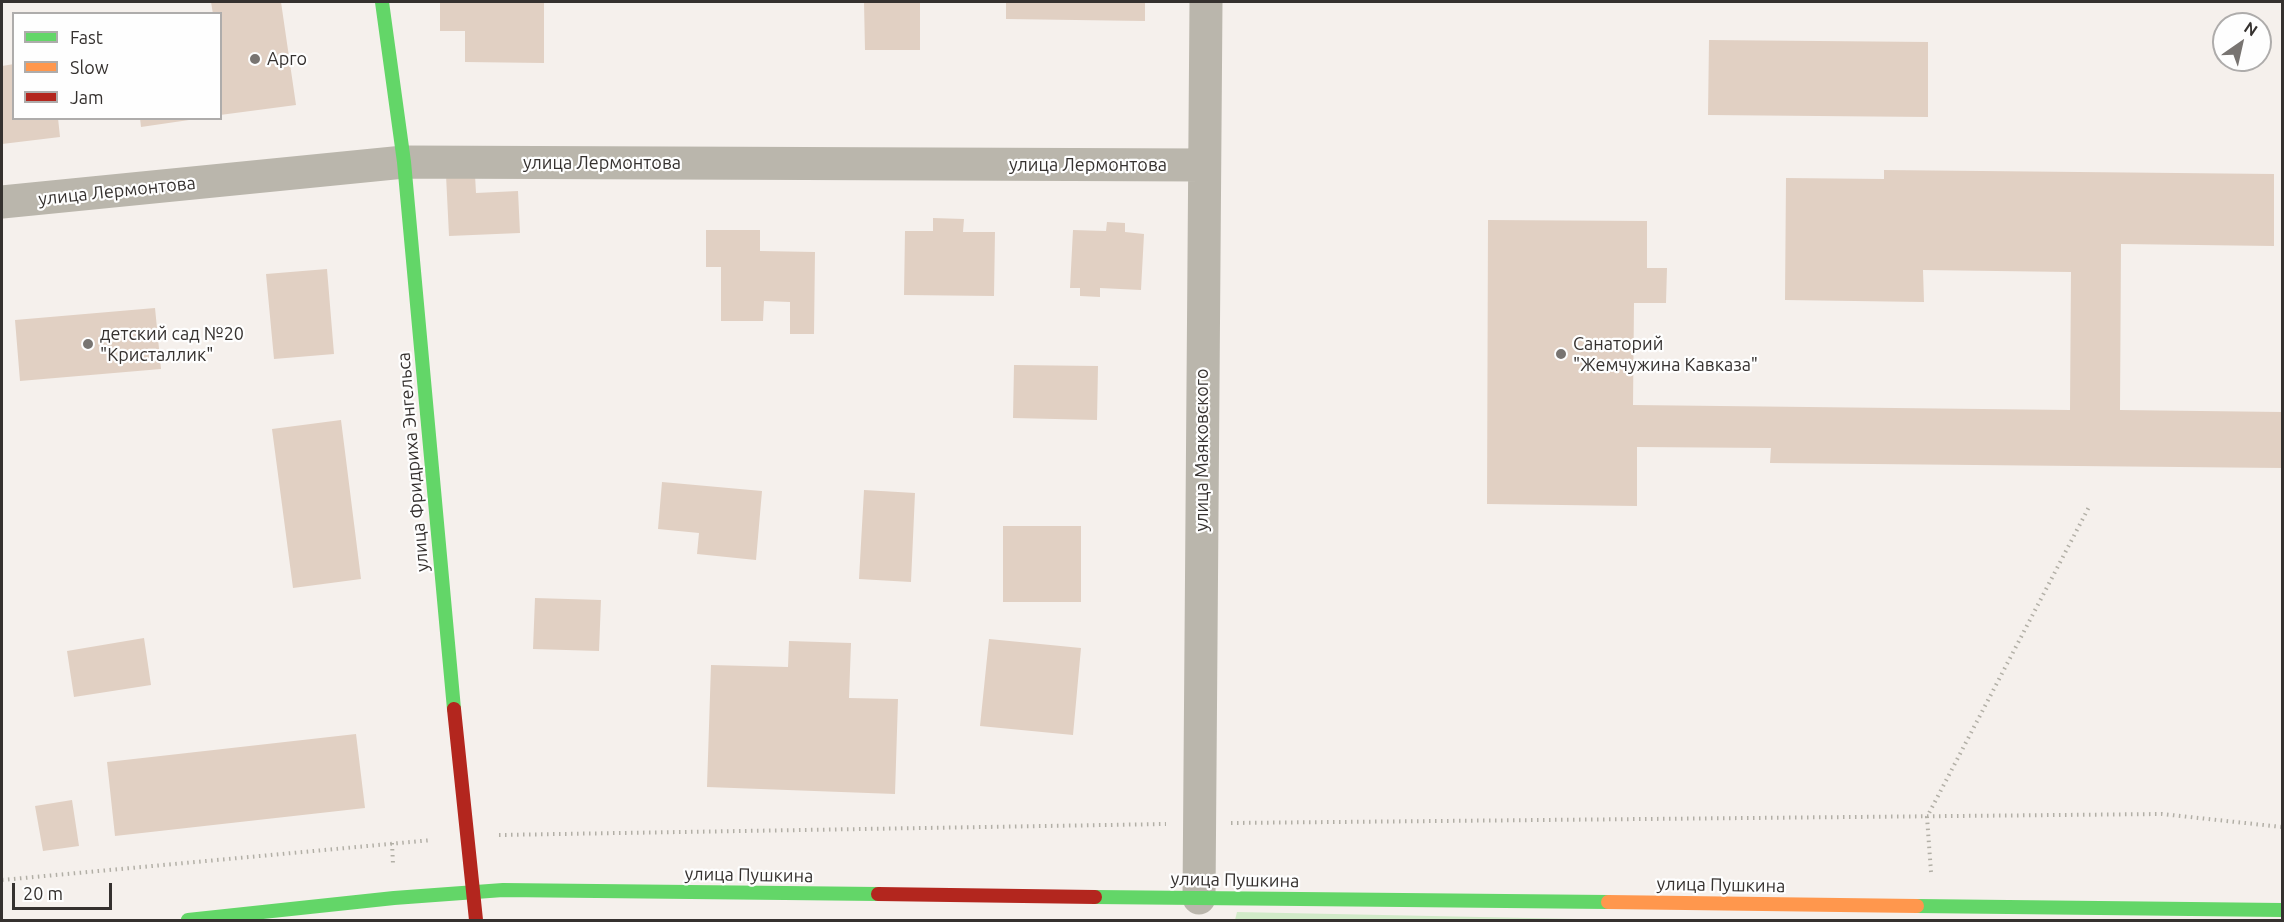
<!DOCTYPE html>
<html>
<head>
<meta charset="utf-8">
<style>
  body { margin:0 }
  #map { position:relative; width:2284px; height:922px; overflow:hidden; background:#f5f0ec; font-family:Ubuntu,sans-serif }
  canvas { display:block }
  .frame { position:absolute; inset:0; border:3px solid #35312f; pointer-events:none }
  .legend { position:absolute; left:12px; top:12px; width:210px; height:108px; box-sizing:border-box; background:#fefefe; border:2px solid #aeacab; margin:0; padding:8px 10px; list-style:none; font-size:18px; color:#35312f }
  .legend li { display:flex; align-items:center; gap:12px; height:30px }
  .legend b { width:30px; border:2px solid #aeacab }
  .north { position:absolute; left:2212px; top:12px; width:60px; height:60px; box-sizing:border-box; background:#fefefe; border:2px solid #aeacab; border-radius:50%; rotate:34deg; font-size:16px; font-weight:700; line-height:24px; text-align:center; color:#35312f }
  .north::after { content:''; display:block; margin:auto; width:21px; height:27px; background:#787471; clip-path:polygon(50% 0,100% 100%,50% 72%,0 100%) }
  .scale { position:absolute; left:12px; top:883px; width:100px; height:27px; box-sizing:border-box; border:3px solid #35312f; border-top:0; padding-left:8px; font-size:18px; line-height:21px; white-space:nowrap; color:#35312f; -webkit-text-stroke:4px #fefefe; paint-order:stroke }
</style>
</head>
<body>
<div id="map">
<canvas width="2284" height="922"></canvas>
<div class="frame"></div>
<ul class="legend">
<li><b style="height:8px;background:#63d668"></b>Fast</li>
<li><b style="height:8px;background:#ff974d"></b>Slow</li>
<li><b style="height:8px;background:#b3261e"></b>Jam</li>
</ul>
<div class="north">N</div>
<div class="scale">20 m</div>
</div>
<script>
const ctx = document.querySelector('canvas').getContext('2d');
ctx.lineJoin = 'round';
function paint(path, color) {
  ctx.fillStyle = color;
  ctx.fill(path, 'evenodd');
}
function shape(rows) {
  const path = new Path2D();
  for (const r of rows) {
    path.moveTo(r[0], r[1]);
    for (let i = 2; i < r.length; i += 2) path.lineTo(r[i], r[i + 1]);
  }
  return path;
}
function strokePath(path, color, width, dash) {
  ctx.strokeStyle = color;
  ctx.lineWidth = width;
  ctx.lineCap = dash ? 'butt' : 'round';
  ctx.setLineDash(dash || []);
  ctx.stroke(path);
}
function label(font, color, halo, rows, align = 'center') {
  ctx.font = font + ' Ubuntu,sans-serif';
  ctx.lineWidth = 4.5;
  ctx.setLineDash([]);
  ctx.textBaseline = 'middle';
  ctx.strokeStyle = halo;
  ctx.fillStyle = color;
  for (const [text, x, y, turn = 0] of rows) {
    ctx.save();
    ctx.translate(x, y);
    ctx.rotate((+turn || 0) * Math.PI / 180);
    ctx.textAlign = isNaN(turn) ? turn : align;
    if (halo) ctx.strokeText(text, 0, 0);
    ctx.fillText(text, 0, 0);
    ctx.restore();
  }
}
paint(shape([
  [1237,912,1626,920,1235,920]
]), '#d1eac8');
paint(shape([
  [211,2,281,2,296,105,220,115,220,14,213,14],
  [440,2,544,2,544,63,465,62,465,31,440,31],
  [864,2,920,2,920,50,865,50],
  [1006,2,1145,2,1145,21,1006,19],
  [1709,40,1928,42,1928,117,1708,115],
  [14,64,14,118,58,118,60,137,2,144,2,66],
  [140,118,189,118,189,120,141,127],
  [1884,170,2274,174,2274,246,2121,244,2120,410,2282,412,2282,468,1770,463,1771,448,1637,447,1637,506,1487,504,1488,220,1647,221,1647,268,1667,268,1666,303,1634,303,1633,405,2070,410,2071,272,1923,270,1924,302,1785,300,1786,178,1884,179],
  [446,175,475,175,476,193,518,191,520,233,449,236],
  [933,218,964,219,963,232,995,232,994,296,904,295,905,231,933,231],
  [1107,222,1125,223,1125,232,1144,234,1141,290,1100,288,1100,297,1080,296,1080,288,1070,288,1073,230,1106,231],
  [706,230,760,230,760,251,815,252,814,334,790,334,790,302,764,301,763,321,721,321,721,267,706,267],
  [327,269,334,354,274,359,266,274],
  [155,308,161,369,20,381,15,320],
  [1014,365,1098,366,1097,420,1013,418],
  [341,420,361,579,293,588,272,429],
  [662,482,762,491,756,560,697,554,699,533,658,529],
  [864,490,915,493,911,582,859,579],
  [1003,526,1081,526,1081,602,1003,602],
  [535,598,601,600,599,651,533,649],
  [144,638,151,685,74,697,67,651],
  [989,639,1081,648,1073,735,980,726],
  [789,641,851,643,849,698,898,699,895,794,707,787,711,665,788,667],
  [356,734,365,808,115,836,107,762],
  [72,800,79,846,43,851,35,806]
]), '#e1d0c3');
strokePath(shape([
  [1231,823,2162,814,2282,827],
  [499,835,1166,824],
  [392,843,393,864],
  [1931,872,1927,817,2090,505],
  [2,880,432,840]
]), '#b2afa6', 4, [1.5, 4.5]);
strokePath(shape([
  [2,202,404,162,1204,165],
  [1199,898,1206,2]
]), '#bab6ac', 33);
strokePath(shape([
  [382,2,404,162,454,709],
  [1095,897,1608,902],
  [1917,906,2282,910],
  [188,920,394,898,503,890,878,894]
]), '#63d668', 14);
strokePath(shape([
  [1608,902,1917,906]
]), '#ff974d', 14);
strokePath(shape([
  [454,709,476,920],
  [878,894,1095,897]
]), '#b3261e', 14);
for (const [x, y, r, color] of [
  [255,59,6,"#787471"],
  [88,344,6,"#787471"],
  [1561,354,6,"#787471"]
]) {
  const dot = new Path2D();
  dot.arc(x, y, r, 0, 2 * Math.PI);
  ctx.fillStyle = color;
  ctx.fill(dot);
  strokePath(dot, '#fefefe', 2);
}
label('18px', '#35312f', '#fefefe', [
  ["Арго",267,59],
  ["детский сад №20",100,334],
  ["\"Кристаллик\"",100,355],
  ["Санаторий",1573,344],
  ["\"Жемчужина Кавказа\"",1573,365]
], 'left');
label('18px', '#35312f', '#fefefe', [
  ["улица Лермонтова",602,163],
  ["улица Лермонтова",1088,165],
  ["улица Лермонтова",117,191,-6],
  ["улица Маяковского",1202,450,-90],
  ["улица Фридриха Энгельса",413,462,-95],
  ["улица Пушкина",749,875,1],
  ["улица Пушкина",1235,880,1],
  ["улица Пушкина",1721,885,1]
]);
</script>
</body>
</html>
